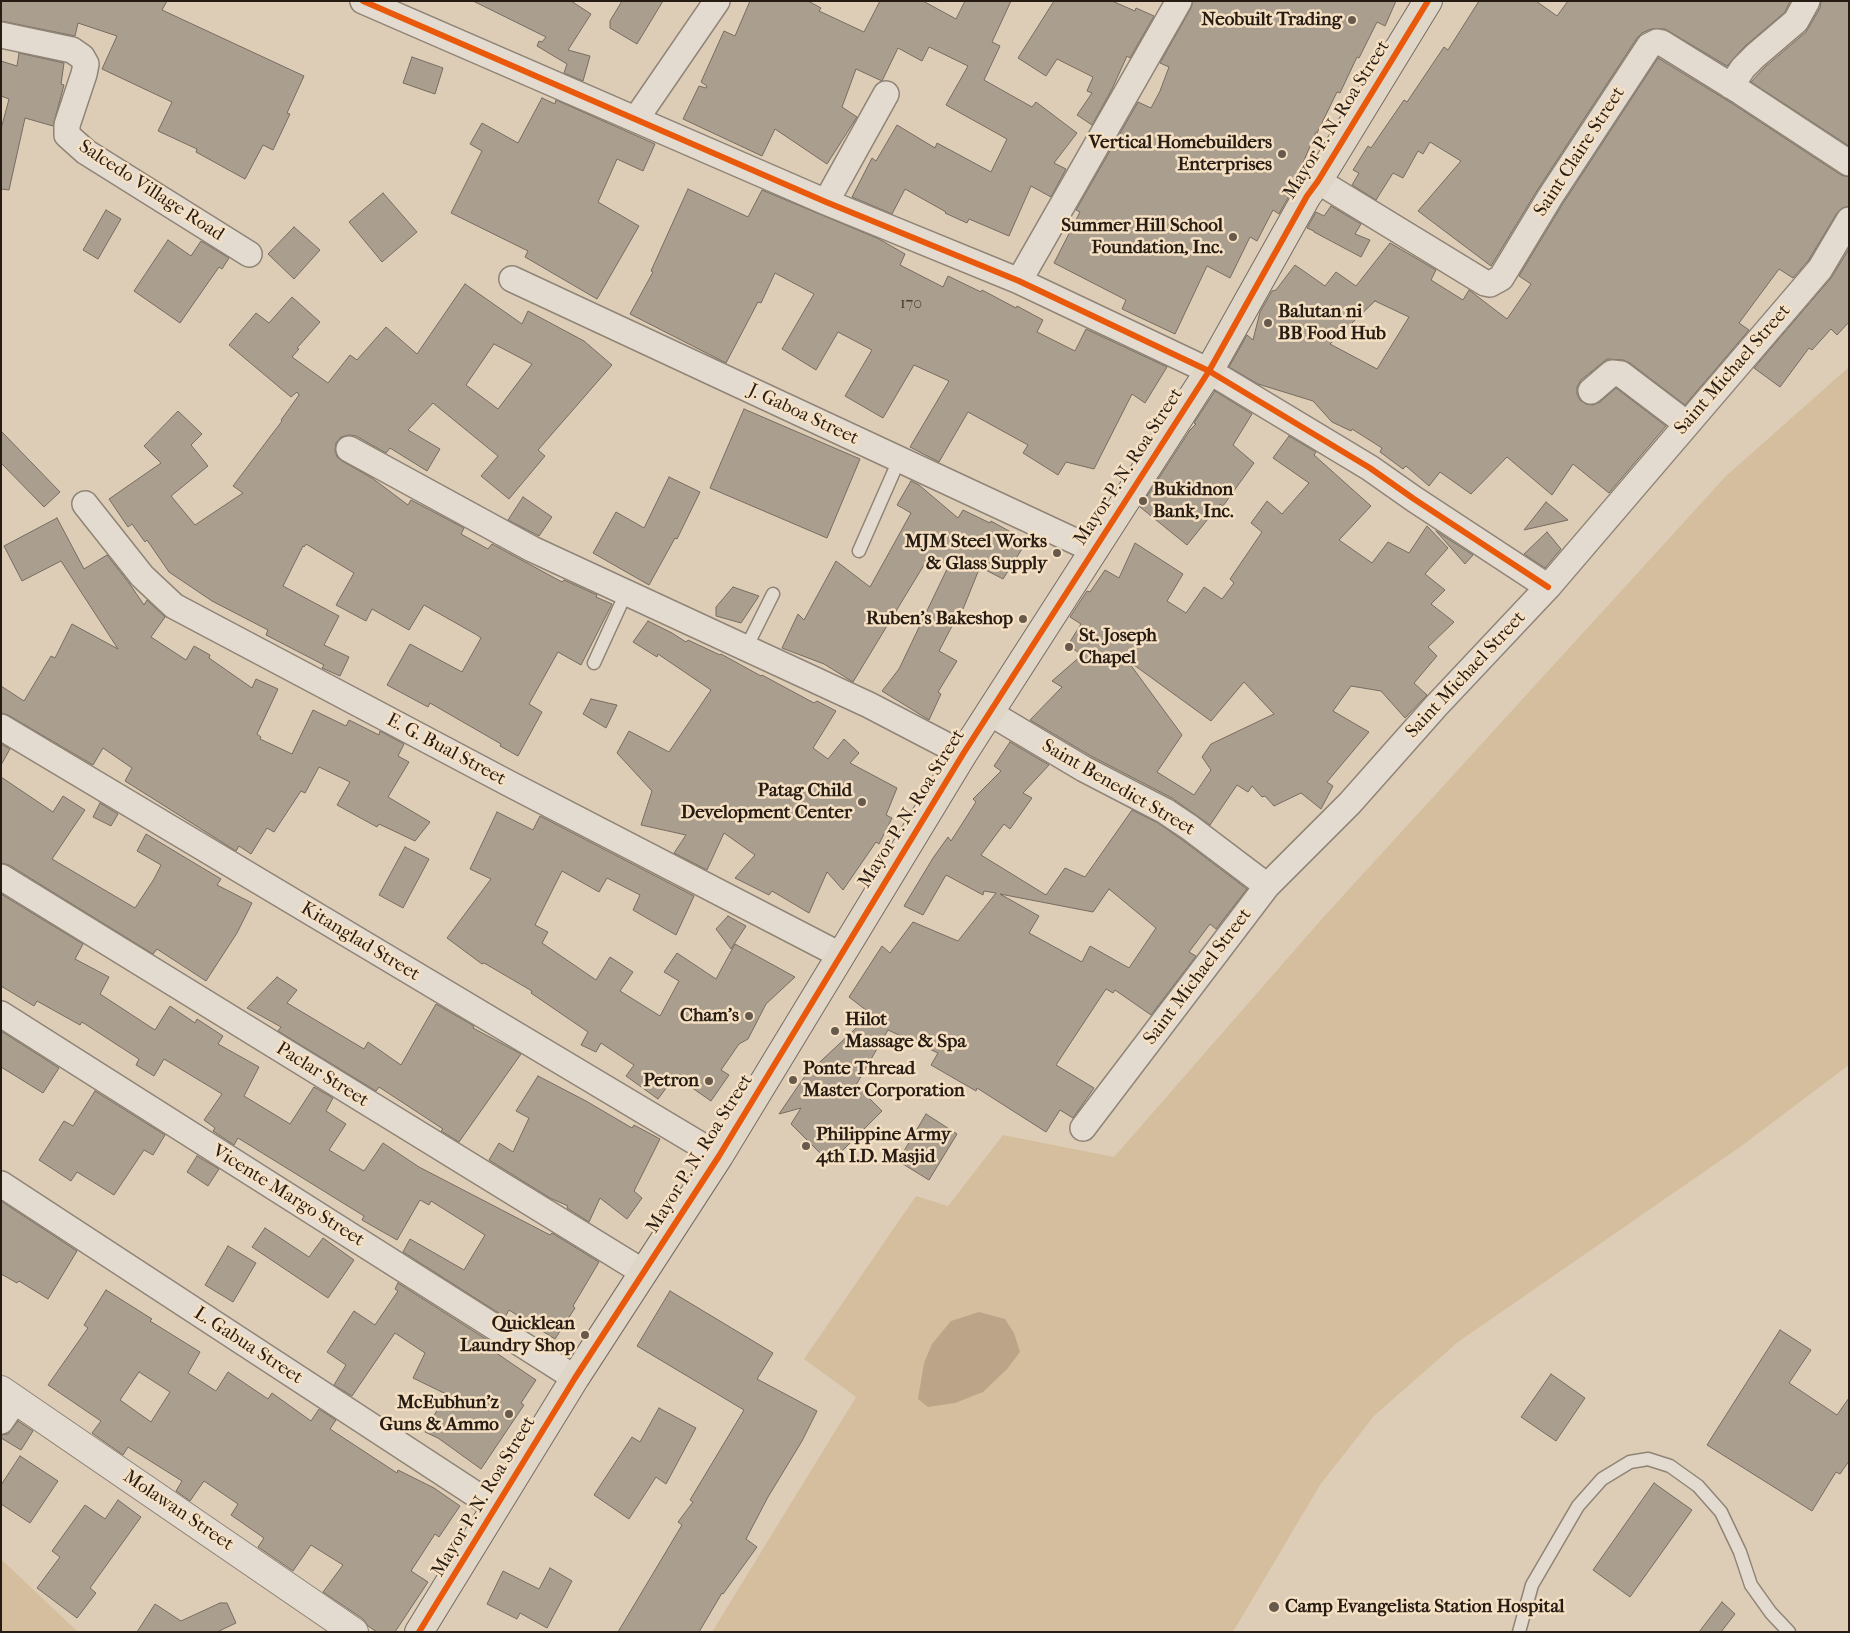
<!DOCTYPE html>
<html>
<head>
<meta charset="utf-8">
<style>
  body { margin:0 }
  #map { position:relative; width:1850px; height:1633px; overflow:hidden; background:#decdb6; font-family:"IM FELL French Canon",serif }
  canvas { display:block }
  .frame { position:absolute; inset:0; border:2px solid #271c13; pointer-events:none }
</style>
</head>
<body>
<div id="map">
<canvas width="1850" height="1633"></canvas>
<div class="frame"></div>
</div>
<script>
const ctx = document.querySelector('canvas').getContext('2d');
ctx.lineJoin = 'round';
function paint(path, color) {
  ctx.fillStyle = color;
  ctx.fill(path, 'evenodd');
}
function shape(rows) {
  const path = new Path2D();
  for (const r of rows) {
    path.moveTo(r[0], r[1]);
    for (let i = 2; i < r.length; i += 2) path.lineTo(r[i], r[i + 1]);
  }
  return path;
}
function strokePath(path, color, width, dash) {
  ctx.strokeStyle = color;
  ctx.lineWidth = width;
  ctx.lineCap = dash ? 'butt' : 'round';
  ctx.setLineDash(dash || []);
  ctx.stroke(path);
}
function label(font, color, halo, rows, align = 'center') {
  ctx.font = font + ' "IM FELL French Canon",serif';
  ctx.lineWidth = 5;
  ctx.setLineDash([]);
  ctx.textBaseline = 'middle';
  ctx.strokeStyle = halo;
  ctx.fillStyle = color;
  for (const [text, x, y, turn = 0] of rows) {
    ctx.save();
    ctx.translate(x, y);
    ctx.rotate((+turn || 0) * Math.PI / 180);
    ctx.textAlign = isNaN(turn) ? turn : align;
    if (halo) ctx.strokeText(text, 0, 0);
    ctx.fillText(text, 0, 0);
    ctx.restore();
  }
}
paint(shape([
  [1849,367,1849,1065,1740,1147,1458,1342,1374,1416,1320,1485,1233,1632,712,1632,856,1397,804,1359,916,1196,948,1206,1003,1135,1114,1157,1320,921,1726,476],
  [1,1559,78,1632,1,1632]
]), '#d5be9e');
paint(shape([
  [979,1312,1005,1319,1014,1333,1020,1352,1007,1369,983,1392,955,1403,928,1407,918,1399,924,1363,932,1344,951,1321]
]), '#bba487');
const building = shape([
  [1,1,167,1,162,10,304,76,287,113,290,114,273,150,263,145,245,179,196,152,197,149,158,131,172,102,102,69,117,36,78,23,75,36,1,21,1,1],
  [473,1,571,1,591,14,568,50,590,56,583,81,564,73,567,64,537,46,539,41,542,42,546,37,473,1],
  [622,1,663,1,637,44,610,28,610,21,622,1],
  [750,1,808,1,821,8,819,11,864,32,880,1,923,1,956,19,965,1,1011,1,992,42,1000,46,984,80,1032,107,1036,102,1077,133,1054,163,1066,169,1051,197,1031,186,1009,236,969,219,967,223,945,213,946,212,905,189,892,214,852,197,872,158,876,161,897,125,935,148,937,143,991,172,1007,139,946,105,968,66,929,47,922,61,898,48,882,81,856,69,842,107,857,117,827,164,775,129,762,156,683,119,699,86,706,88,707,86,701,82,724,31,735,36,750,1],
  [1054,1,1112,1,1135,11,1136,8,1154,16,1130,58,1127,56,1112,89,1092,125,1077,115,1092,93,1087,91,1093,77,1057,59,1046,76,1018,58,1054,1],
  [1193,1,1396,1,1385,26,1377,22,1359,58,1357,57,1340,93,1337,92,1317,133,1316,132,1289,196,1279,214,1273,210,1257,241,1250,237,1230,278,1207,266,1175,334,1122,309,1126,300,1054,263,1080,212,1076,210,1138,102,1151,108,1160,91,1169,67,1160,63,1191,8,1193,1],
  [1479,1,1536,1,1557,16,1568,1,1790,1,1785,12,1745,46,1727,66,1665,29,1651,29,1642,33,1637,38,1538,189,1491,266,1418,211,1461,161,1430,142,1423,154,1418,151,1403,178,1393,173,1376,200,1352,185,1359,173,1353,170,1368,146,1371,148,1404,100,1407,102,1444,47,1448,50,1479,1],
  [1821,1,1849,1,1849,146,1751,82,1765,67,1806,32,1820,8,1821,1],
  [19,53,64,63,61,84,64,85,53,126,25,118,9,190,1,189,1,129,9,99,1,96,1,61,17,66,19,53],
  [412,57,443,68,435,94,403,83,412,57],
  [1658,58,1733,104,1841,175,1849,177,1849,206,1842,208,1837,213,1808,261,1793,278,1779,269,1739,323,1749,330,1685,405,1630,363,1623,360,1607,359,1581,380,1577,387,1577,394,1580,400,1586,404,1593,405,1600,402,1616,388,1666,426,1609,493,1573,464,1552,495,1507,457,1471,494,1440,472,1429,486,1406,466,1403,469,1380,452,1382,448,1352,429,1351,431,1332,422,1313,401,1258,384,1229,367,1247,335,1253,340,1260,312,1272,291,1276,290,1295,265,1325,286,1336,272,1356,286,1390,243,1436,270,1431,280,1463,300,1469,290,1507,319,1531,284,1519,276,1562,205,1658,58],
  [1375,301,1409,317,1377,369,1330,344,1375,301],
  [542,98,555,104,556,100,655,144,643,171,617,159,598,202,639,226,597,299,525,257,528,251,451,213,482,151,470,144,482,123,518,143,542,98],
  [688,189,748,217,762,190,879,239,905,254,900,265,943,287,948,276,981,292,982,290,1016,308,1017,306,1043,320,1037,332,1075,351,1086,329,1167,367,1145,403,1132,394,1094,469,1066,462,1058,475,1023,453,1028,445,968,412,939,462,910,447,949,381,914,365,883,418,845,396,872,350,838,332,816,370,782,349,814,294,775,273,761,303,758,302,726,363,630,314,653,272,651,271,688,189],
  [383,193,417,232,382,262,349,222,383,193],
  [1331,206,1361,224,1355,234,1370,240,1361,257,1314,232,1314,231,1307,228,1316,212,1324,216,1331,206],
  [106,210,121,219,98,259,83,250,106,210],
  [294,227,320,250,294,279,268,254,294,227],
  [168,240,191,256,201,241,229,258,222,269,219,267,180,323,134,291,168,240],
  [1849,249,1849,322,1837,335,1831,329,1812,350,1809,348,1780,387,1754,368,1831,278,1849,249],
  [465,284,522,324,528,311,584,341,612,365,538,450,545,456,509,499,481,476,498,456,433,403,408,430,440,449,427,471,390,448,386,453,356,436,349,435,341,437,336,443,335,450,337,457,342,461,372,478,408,505,411,500,464,528,461,534,488,549,492,544,562,582,564,580,597,595,596,597,612,604,581,665,558,652,529,704,542,712,518,756,500,746,501,744,430,703,428,707,387,685,410,644,462,672,481,638,477,635,424,605,409,630,372,609,366,621,336,605,354,573,306,544,304,547,303,546,283,586,339,616,324,645,349,657,340,676,322,668,324,665,266,635,268,630,212,601,169,572,147,540,145,542,132,524,128,527,109,499,161,463,144,446,178,411,202,434,191,445,208,466,171,496,195,525,243,493,233,486,282,421,281,420,299,395,297,392,291,397,229,345,256,313,269,323,292,297,320,322,297,348,299,349,292,357,328,383,350,355,357,360,386,327,417,354,465,284],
  [494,344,532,364,498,409,466,385,494,344],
  [1215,391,1252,414,1233,445,1254,463,1223,506,1220,504,1187,545,1140,507,1190,430,1196,424,1194,423,1215,391],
  [744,409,860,459,827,538,710,488,744,409],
  [1,431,60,492,44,507,1,463,1,431],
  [1289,436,1316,452,1314,455,1371,506,1339,540,1372,563,1388,542,1409,553,1427,526,1448,548,1425,574,1445,590,1431,604,1454,622,1428,647,1437,656,1414,683,1427,695,1405,718,1381,691,1351,686,1333,711,1369,732,1327,782,1333,786,1321,809,1301,793,1274,806,1265,796,1262,797,1252,786,1248,792,1237,785,1210,825,1172,798,1091,756,1030,720,1062,687,1052,681,1082,655,1068,645,1081,624,1070,617,1087,591,1090,592,1105,570,1119,578,1135,543,1183,574,1167,601,1186,613,1204,587,1222,599,1234,583,1230,579,1262,532,1251,523,1267,501,1282,514,1309,483,1273,458,1289,436],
  [1127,660,1211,721,1244,682,1274,714,1211,744,1202,757,1211,770,1194,795,1157,772,1182,735,1127,660],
  [669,477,700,492,677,539,675,538,649,585,593,553,616,512,644,528,669,477],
  [911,481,919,485,958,518,963,510,990,523,991,521,1027,541,1003,579,980,567,963,609,961,609,939,651,957,661,938,692,941,694,929,720,882,691,899,669,949,565,930,555,853,682,824,664,782,648,798,614,804,620,836,561,870,587,911,513,897,505,911,481],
  [523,497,552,517,539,536,508,520,523,497],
  [1546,502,1568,520,1524,530,1546,502],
  [57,518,84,569,107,555,129,583,144,605,147,600,165,617,151,637,186,660,194,646,210,655,209,658,252,688,256,679,278,689,257,734,261,737,260,739,292,754,313,710,346,726,349,720,379,735,380,731,404,744,398,756,409,762,388,797,430,822,415,841,379,824,377,827,337,805,350,782,319,767,305,793,301,791,274,832,267,828,251,854,239,846,236,851,125,781,132,768,103,748,93,765,8,715,1,713,1,686,24,701,51,656,55,658,72,624,118,649,61,561,22,581,4,546,57,518],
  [1436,531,1473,555,1465,564,1436,531],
  [1547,532,1561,549,1545,568,1524,554,1547,532],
  [733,587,759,596,741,623,716,616,716,607,733,587],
  [648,621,672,633,686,642,688,640,720,655,721,654,761,676,762,675,814,703,817,701,836,711,813,748,828,759,844,739,859,753,850,763,897,788,886,815,892,818,879,844,876,842,843,890,827,872,809,913,772,891,769,895,735,878,755,855,724,833,707,870,674,853,686,835,641,825,652,791,617,753,629,731,669,752,711,690,658,654,657,657,633,642,648,621],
  [591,699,617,705,606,728,583,714,591,699],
  [1010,742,1049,765,1023,793,1032,798,1010,829,1004,824,981,855,1046,895,1065,868,1085,877,1132,810,1158,823,1181,839,1247,889,1216,929,1210,924,1189,952,1196,956,1151,1015,1115,990,1113,993,1106,989,1056,1065,1094,1088,1073,1118,1060,1110,1046,1132,977,1088,976,1091,931,1065,938,1053,888,1030,856,1085,882,1111,830,1163,791,1124,801,1108,779,1114,805,1076,871,1014,849,997,882,946,890,953,913,922,958,941,996,893,984,891,983,895,946,875,923,915,904,906,933,858,948,837,951,841,976,802,973,799,1001,771,994,766,1010,742],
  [1109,889,1156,928,1129,968,1090,946,1082,962,1029,933,1039,916,1000,894,1093,912,1109,889],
  [1,744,10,749,1,765,1,744],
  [1,777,53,812,63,796,85,810,52,859,135,908,154,879,161,865,137,851,146,834,221,879,217,885,252,903,237,933,206,981,157,949,153,954,9,865,1,863,1,777],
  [100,803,118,814,111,826,93,817,100,803],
  [497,812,533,830,540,816,694,896,676,935,633,910,640,895,607,878,599,892,562,871,535,925,548,932,542,943,596,980,610,957,633,972,620,991,660,1016,679,981,664,972,677,953,716,979,735,944,795,977,766,1004,748,1039,739,1044,721,1070,729,1075,711,1101,675,1076,658,1099,626,1076,634,1065,601,1043,596,1052,581,1045,588,1032,531,993,532,991,484,963,482,964,447,938,491,879,470,869,497,812],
  [405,847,429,859,403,908,379,895,405,847],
  [1,894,83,944,75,959,109,977,100,994,155,1030,170,1006,195,1023,197,1019,223,1036,218,1044,259,1067,244,1096,290,1124,314,1087,333,1098,326,1111,346,1124,329,1150,364,1171,383,1143,419,1167,550,1235,552,1233,599,1262,573,1306,575,1308,555,1339,509,1310,505,1317,403,1252,410,1239,464,1270,485,1235,431,1201,429,1205,420,1200,397,1240,362,1220,364,1216,238,1138,234,1145,213,1131,215,1128,204,1120,222,1094,164,1059,154,1076,136,1065,139,1059,82,1022,80,1025,37,1001,34,1006,1,986,1,894],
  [728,916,746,926,731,949,716,929,728,916],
  [277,977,297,990,287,1003,364,1049,368,1042,401,1065,436,1004,474,1026,473,1028,521,1054,459,1142,441,1131,443,1129,379,1087,376,1091,278,1031,281,1027,247,1008,277,977],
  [1,1031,59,1068,43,1093,1,1067,1,1031],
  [538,1076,586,1101,632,1128,634,1125,660,1139,634,1191,642,1198,627,1219,600,1198,589,1222,567,1208,568,1206,550,1198,489,1160,499,1143,513,1152,529,1118,516,1111,538,1076],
  [95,1091,165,1135,153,1155,144,1150,114,1195,77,1172,71,1181,39,1160,64,1121,73,1126,95,1091],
  [926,1114,957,1134,929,1180,898,1161,926,1114],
  [197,1156,219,1169,208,1186,187,1172,197,1156],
  [1,1201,77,1251,48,1299,19,1281,17,1283,1,1274,1,1201],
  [265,1228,309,1257,323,1238,354,1260,328,1298,252,1247,265,1228],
  [228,1246,256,1263,233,1302,205,1285,228,1246],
  [398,1283,489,1341,486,1346,536,1380,521,1403,524,1405,481,1469,438,1438,425,1432,446,1394,413,1378,425,1353,395,1333,352,1396,334,1385,346,1365,327,1352,354,1311,375,1325,398,1291,395,1289,398,1283],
  [106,1290,152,1319,150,1321,200,1352,188,1373,216,1391,228,1372,268,1399,272,1393,311,1421,319,1409,336,1420,330,1429,397,1473,398,1470,434,1488,460,1506,439,1537,435,1534,411,1571,428,1582,395,1632,377,1632,368,1626,363,1619,323,1592,343,1565,311,1545,293,1571,258,1547,264,1538,231,1515,238,1504,204,1481,190,1501,176,1491,182,1481,128,1447,123,1455,92,1433,101,1421,48,1385,88,1328,84,1325,106,1290],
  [139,1372,170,1392,151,1422,120,1400,139,1372],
  [670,1291,773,1353,757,1379,817,1411,802,1441,768,1497,746,1539,757,1547,723,1594,722,1593,699,1632,618,1632,682,1525,678,1522,693,1502,690,1500,744,1410,637,1346,670,1291],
  [1780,1330,1811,1350,1789,1383,1837,1415,1849,1398,1849,1461,1840,1474,1836,1472,1812,1511,1707,1445,1780,1330],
  [1551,1374,1585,1398,1556,1441,1521,1417,1551,1374],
  [659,1408,696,1428,666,1484,656,1477,629,1519,594,1495,632,1437,640,1442,659,1408],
  [18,1421,33,1431,21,1450,1,1438,1,1435,8,1434,18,1421],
  [20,1456,58,1481,30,1523,1,1504,1,1485,20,1456],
  [1654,1483,1692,1510,1630,1597,1593,1570,1654,1483],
  [118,1500,141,1517,90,1588,96,1593,77,1618,37,1588,60,1557,52,1551,85,1505,105,1519,118,1500],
  [550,1568,572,1581,547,1628,520,1613,517,1619,487,1604,503,1571,539,1589,550,1568],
  [1722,1602,1735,1614,1721,1632,1699,1632,1722,1602],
  [220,1603,227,1603,236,1623,217,1632,137,1632,155,1604,181,1621,220,1603]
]);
paint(building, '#aa9e8e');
strokePath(building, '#766c60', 1);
const service = shape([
  [859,551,899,460],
  [746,648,773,594],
  [594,663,626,593],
  [1519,1632,1532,1585,1578,1506,1602,1479,1630,1462,1648,1459,1670,1466,1698,1486,1721,1512,1740,1552,1751,1585,1771,1613,1789,1632]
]);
const minor = shape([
  [363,1,826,202,1019,281,1209,371,1370,468,1414,499,1548,587],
  [1,35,72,50,82,57,86,64,84,74,67,125,67,135,86,152,249,254],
  [1731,86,1743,68,1755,56,1796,21,1807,1],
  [636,119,717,1],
  [1318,181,1485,283,1490,284,1501,278,1550,197,1649,46,1657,42,1662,43,1741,92,1849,163],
  [826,202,886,94],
  [512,279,1094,550],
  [1019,281,1179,1],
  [1591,391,1612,373,1621,374,1687,424],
  [349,449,532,549,869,705,963,754],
  [85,504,142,576,174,606,508,783,840,955],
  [990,713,1084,769,1165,811,1189,827,1267,886],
  [1,727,719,1156],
  [1,877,643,1272],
  [1,1014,575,1378],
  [1083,1128,1267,886,1350,803,1436,706,1548,587,1820,269,1849,220],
  [1,1184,495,1507],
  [1,1421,15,1400]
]);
const tertiary = shape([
  [1,1390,354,1632]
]);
const primary = shape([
  [419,1632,575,1378,719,1156,963,754,1209,371,1307,196,1318,181,1428,1]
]);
strokePath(service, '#8f8476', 15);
strokePath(minor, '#8f8476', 28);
strokePath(tertiary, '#8f8476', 30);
strokePath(primary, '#766c60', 30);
strokePath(service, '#e4dbd0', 12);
strokePath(minor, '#e4dbd0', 25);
strokePath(tertiary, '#e4dbd0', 28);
strokePath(primary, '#dfd6c8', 28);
strokePath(shape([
  [363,1,826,202,1019,281,1209,371,1370,468,1414,499,1548,587],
  [419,1632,575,1378,719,1156,963,754,1209,371,1307,196,1318,181,1428,1]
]), '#e8590c', 6);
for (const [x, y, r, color] of [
  [1352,20,5,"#675a4c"],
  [1282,154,5,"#675a4c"],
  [1233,237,5,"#675a4c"],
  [1268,323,5,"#675a4c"],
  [1143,501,5,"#675a4c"],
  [1057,553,5,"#675a4c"],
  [1023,619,5,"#675a4c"],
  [1069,647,5,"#675a4c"],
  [862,802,5,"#675a4c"],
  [749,1016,5,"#675a4c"],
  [835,1031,5,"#675a4c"],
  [793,1080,5,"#675a4c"],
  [709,1081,5,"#675a4c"],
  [806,1146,5,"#675a4c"],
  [585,1335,5,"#675a4c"],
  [509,1414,5,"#675a4c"],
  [1274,1607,6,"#675a4c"]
]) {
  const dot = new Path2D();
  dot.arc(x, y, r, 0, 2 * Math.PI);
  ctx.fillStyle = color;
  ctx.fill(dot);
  strokePath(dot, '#f5e0c4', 2);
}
label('16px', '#483c32', null, [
  ["170",911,304]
]);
label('bold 19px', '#271c13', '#f5e0c4', [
  ["Neobuilt Trading",1342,20],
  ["Vertical Homebuilders",1272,143],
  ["Enterprises",1272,165],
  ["Summer Hill School",1223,226],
  ["Foundation, Inc.",1223,248],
  ["Balutan ni",1278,312,"left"],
  ["BB Food Hub",1278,334,"left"],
  ["Bukidnon",1153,490,"left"],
  ["Bank, Inc.",1153,512,"left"],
  ["MJM Steel Works",1047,542],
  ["& Glass Supply",1047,564],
  ["Ruben’s Bakeshop",1013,619],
  ["St. Joseph",1079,636,"left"],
  ["Chapel",1079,658,"left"],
  ["Patag Child",852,791],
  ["Development Center",852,813],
  ["Cham’s",739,1016],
  ["Hilot",845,1020,"left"],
  ["Massage & Spa",845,1042,"left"],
  ["Ponte Thread",803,1069,"left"],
  ["Master Corporation",803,1091,"left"],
  ["Petron",699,1081],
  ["Philippine Army",816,1135,"left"],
  ["4th I.D. Masjid",816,1157,"left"],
  ["Quicklean",575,1324],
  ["Laundry Shop",575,1346],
  ["McEubhun’z",499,1403],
  ["Guns & Ammo",499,1425],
  ["Camp Evangelista Station Hospital",1285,1607,"left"]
], 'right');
label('19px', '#271c13', '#f5e0c4', [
  ["Mayor P. N. Roa Street",1337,120,-58],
  ["Saint Claire Street",1580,152,-57],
  ["Salcedo Village Road",151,191,33],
  ["Saint Michael Street",1733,370,-49],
  ["J. Gaboa Street",803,415,25],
  ["Mayor P. N. Roa Street",1129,467,-57],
  ["Saint Michael Street",1466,675,-47],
  ["E. G. Bual Street",446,750,28],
  ["Saint Benedict Street",1118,788,30],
  ["Mayor P. N. Roa Street",912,809,-58],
  ["Kitanglad Street",360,942,31],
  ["Saint Michael Street",1198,977,-53],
  ["Paclar Street",322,1075,32],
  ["Mayor P. N. Roa Street",700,1154,-58],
  ["Vicente Margo Street",288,1196,32],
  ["L. Gabua Street",248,1346,33],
  ["Mayor P. N. Roa Street",484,1497,-59],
  ["Molawan Street",178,1511,34]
]);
</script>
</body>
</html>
